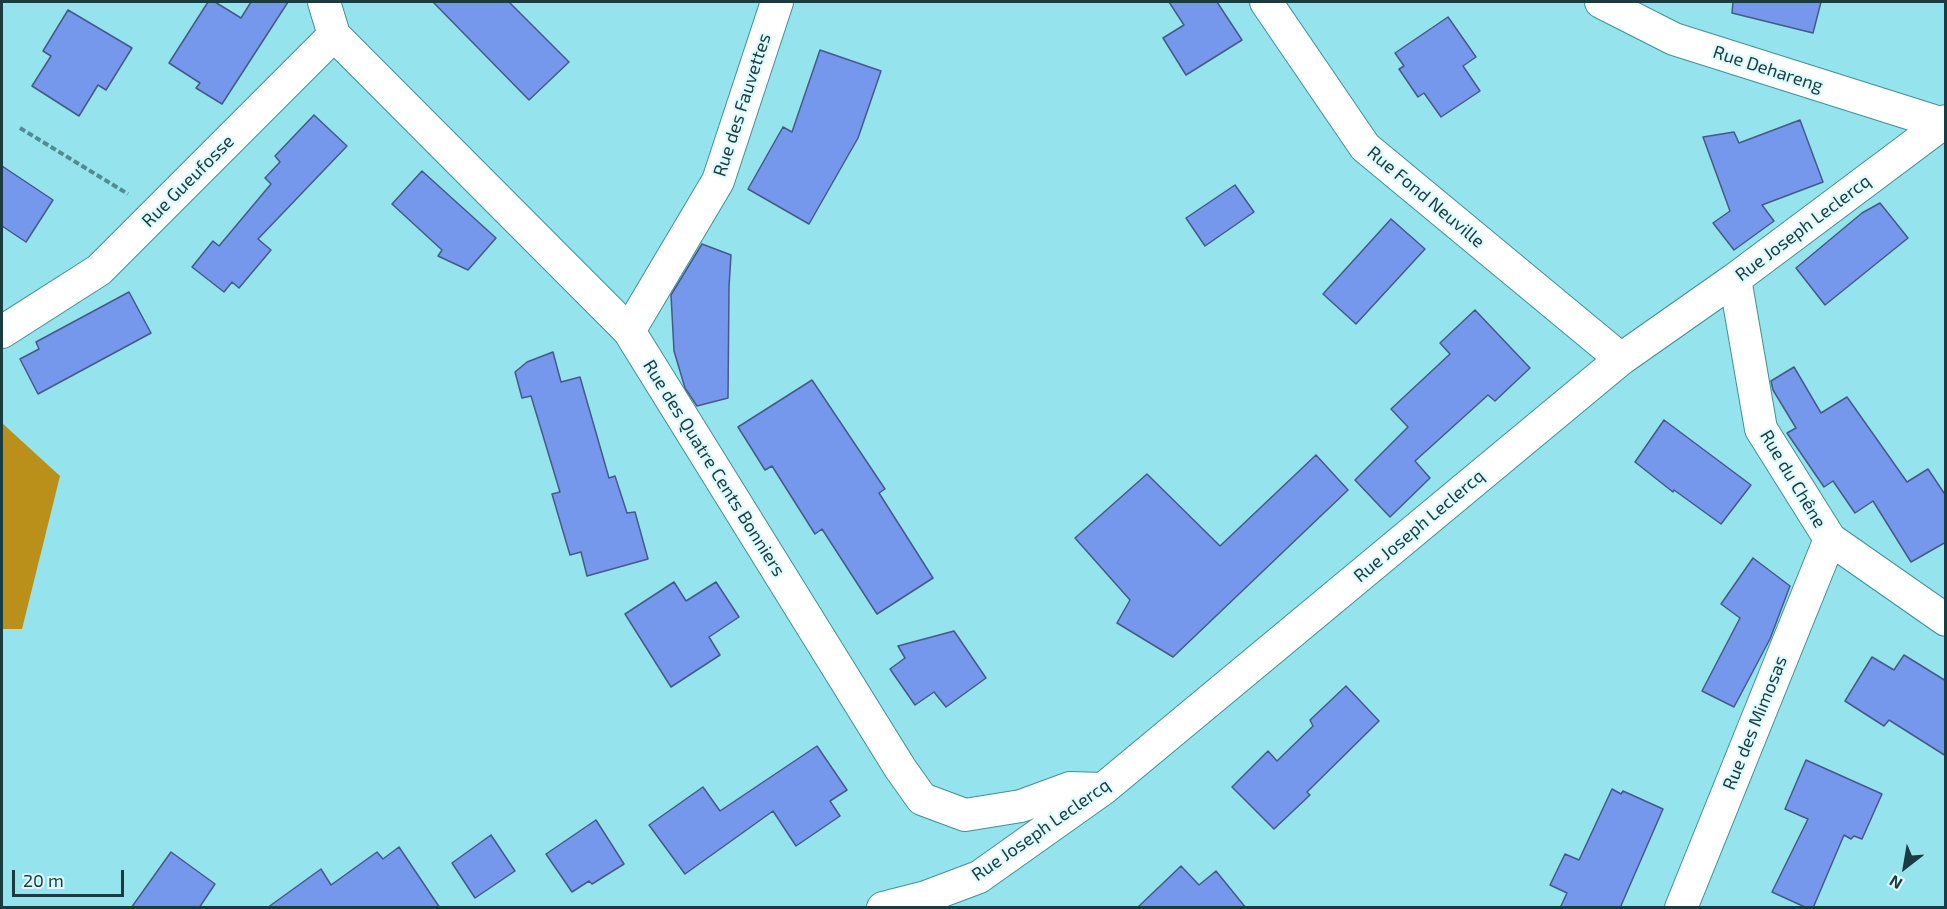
<!DOCTYPE html>
<html>
<head>
<meta charset="utf-8">
<style>
  body { margin:0 }
  #map { position:relative; width:1947px; height:909px; overflow:hidden; background:#94e3ed; font-family:"Exo 2",sans-serif }
  canvas { display:block }
  .frame { position:absolute; inset:0; border:3px solid #1a3b3f; pointer-events:none }
  .north { position:absolute; left:1875px; top:837px; width:60px; height:60px; -webkit-text-stroke:4px #ddfbff; paint-order:stroke; rotate:211deg; font-size:16px; font-weight:700; line-height:24px; text-align:center; color:#1a3b3f }
  .north::after { content:''; display:block; margin:auto; width:21px; height:27px; background:#1a3b3f; clip-path:polygon(50% 0,100% 100%,50% 72%,0 100%) }
  .scale { position:absolute; left:12px; top:870px; width:112px; height:27px; box-sizing:border-box; border:3px solid #1a3b3f; border-top:0; padding-left:8px; font-size:18px; line-height:21px; white-space:nowrap; color:#1a3b3f; -webkit-text-stroke:4px #ddfbff; paint-order:stroke }
</style>
</head>
<body>
<div id="map">
<canvas width="1947" height="909"></canvas>
<div class="frame"></div>
<div class="north">N</div>
<div class="scale">20 m</div>
</div>
<script>
const ctx = document.querySelector('canvas').getContext('2d');
ctx.lineJoin = 'round';
function paint(path, color) {
  ctx.fillStyle = color;
  ctx.fill(path, 'evenodd');
}
function shape(rows) {
  const path = new Path2D();
  for (const r of rows) {
    path.moveTo(r[0], r[1]);
    for (let i = 2; i < r.length; i += 2) path.lineTo(r[i], r[i + 1]);
  }
  return path;
}
function strokePath(path, color, width, dash) {
  ctx.strokeStyle = color;
  ctx.lineWidth = width;
  ctx.lineCap = dash ? 'butt' : 'round';
  ctx.setLineDash(dash || []);
  ctx.stroke(path);
}
function label(font, color, halo, rows, align = 'center') {
  ctx.font = font + ' "Exo 2",sans-serif';
  ctx.lineWidth = 4.5;
  ctx.setLineDash([]);
  ctx.textBaseline = 'middle';
  ctx.strokeStyle = halo;
  ctx.fillStyle = color;
  for (const [text, x, y, turn = 0] of rows) {
    ctx.save();
    ctx.translate(x, y);
    ctx.rotate((+turn || 0) * Math.PI / 180);
    ctx.textAlign = isNaN(turn) ? turn : align;
    if (halo) ctx.strokeText(text, 0, 0);
    ctx.fillText(text, 0, 0);
    ctx.restore();
  }
}
paint(shape([
  [2,423,60,476,22,629,2,629]
]), '#ba8f1a');
const building = shape([
  [208,2,215,2,241,18,251,2,288,2,222,104,196,88,200,83,169,63,208,2],
  [433,2,509,2,569,62,529,100,433,2],
  [1169,2,1217,2,1242,40,1186,75,1163,38,1184,25,1169,2],
  [1733,2,1821,2,1813,33,1732,13,1733,2],
  [68,10,132,48,106,90,98,85,79,116,32,86,51,56,43,51,68,10],
  [1448,17,1476,57,1463,66,1480,91,1441,117,1424,93,1418,97,1399,69,1404,66,1395,53,1448,17],
  [820,50,881,71,858,138,809,224,748,189,783,127,792,132,820,50],
  [314,115,347,146,258,239,271,250,239,288,232,282,224,292,192,267,213,241,219,246,271,184,265,178,280,162,275,156,314,115],
  [1800,120,1823,182,1762,205,1774,221,1734,250,1713,223,1730,211,1703,137,1734,132,1739,143,1800,120],
  [2,166,53,200,26,242,2,226,2,166],
  [422,171,496,238,468,270,438,256,442,250,392,204,422,171],
  [1235,185,1254,212,1205,246,1186,218,1235,185],
  [1880,203,1908,238,1825,305,1796,268,1862,213,1880,203],
  [1391,219,1425,249,1356,324,1323,294,1391,219],
  [702,244,731,255,729,287,728,398,697,406,685,388,674,351,671,295,702,244],
  [129,292,151,333,38,394,20,359,39,349,36,342,129,292],
  [1475,310,1530,368,1495,401,1488,395,1415,461,1430,478,1390,517,1355,480,1408,427,1391,409,1450,354,1440,343,1475,310],
  [553,352,561,382,580,377,609,478,615,476,627,513,635,512,648,559,587,576,581,552,570,555,552,494,560,492,531,396,522,398,515,372,527,362,553,352],
  [1794,367,1821,413,1847,397,1907,482,1928,469,1946,496,1946,542,1911,562,1873,501,1855,513,1833,481,1824,487,1787,433,1796,428,1773,390,1771,381,1794,367],
  [812,380,885,489,879,493,933,578,877,614,822,529,815,534,772,466,765,470,738,427,812,380],
  [1664,420,1751,485,1721,524,1674,490,1673,492,1635,462,1664,420],
  [1316,455,1348,490,1173,657,1117,623,1130,600,1075,538,1147,474,1220,546,1316,455],
  [1753,558,1790,586,1770,639,1734,707,1702,691,1740,618,1721,604,1753,558],
  [674,582,686,601,716,582,739,617,709,637,720,655,671,687,625,614,674,582],
  [954,631,986,678,946,707,934,692,915,705,890,669,905,658,898,646,954,631],
  [1904,655,1946,681,1946,756,1889,720,1884,726,1845,701,1872,657,1894,670,1904,655],
  [1346,686,1379,721,1307,792,1310,795,1274,829,1232,787,1268,751,1277,761,1313,726,1310,720,1346,686],
  [817,746,847,790,830,801,840,816,796,846,773,811,685,874,649,825,703,787,720,811,817,746],
  [1806,760,1882,794,1862,839,1854,836,1851,839,1844,835,1813,908,1807,908,1772,892,1808,819,1785,809,1806,760],
  [1612,789,1621,794,1623,791,1663,809,1620,908,1560,908,1567,893,1550,885,1565,854,1579,860,1612,789],
  [596,820,624,864,592,884,589,881,572,892,546,854,596,820],
  [491,835,515,871,475,898,452,863,491,835],
  [399,847,440,908,267,908,321,869,331,885,377,852,383,859,399,847],
  [171,852,215,884,199,908,131,908,171,852],
  [1181,866,1199,885,1216,871,1246,908,1137,908,1181,866]
]);
paint(building, '#7598ed');
strokePath(building, '#465987', 1.5);
const minor = shape([
  [1266,2,1365,147,1621,359],
  [1601,2,1674,39,1940,123],
  [334,35,629,331,900,768,922,799,965,815,1021,806,1070,788,1102,789],
  [1735,279,1761,429,1830,539,1946,620],
  [629,331,718,181,777,2],
  [2,332,99,270,334,35,324,2],
  [883,908,926,897,979,877,1103,789,1621,359,1735,279,1946,121],
  [1681,908,1830,539]
]);
strokePath(minor, '#41919a', 34);
strokePath(shape([
  [20,128,128,194]
]), '#548b92', 4, [6, 3]);
strokePath(minor, '#fff', 32);
label('18px', '#1a3b3f', '#ddfbff', [
  ["Rue Dehareng",1768,69,18],
  ["Rue des Fauvettes",742,105,-72],
  ["Rue Gueufosse",188,181,-45],
  ["Rue Fond Neuville",1426,197,40],
  ["Rue Joseph Leclercq",1803,228,-37],
  ["Rue des Quatre Cents Bonniers",714,468,58],
  ["Rue du Chêne",1793,479,59],
  ["Rue Joseph Leclercq",1419,526,-40],
  ["Rue des Mimosas",1755,723,-68],
  ["Rue Joseph Leclercq",1041,830,-35]
]);
</script>
</body>
</html>
